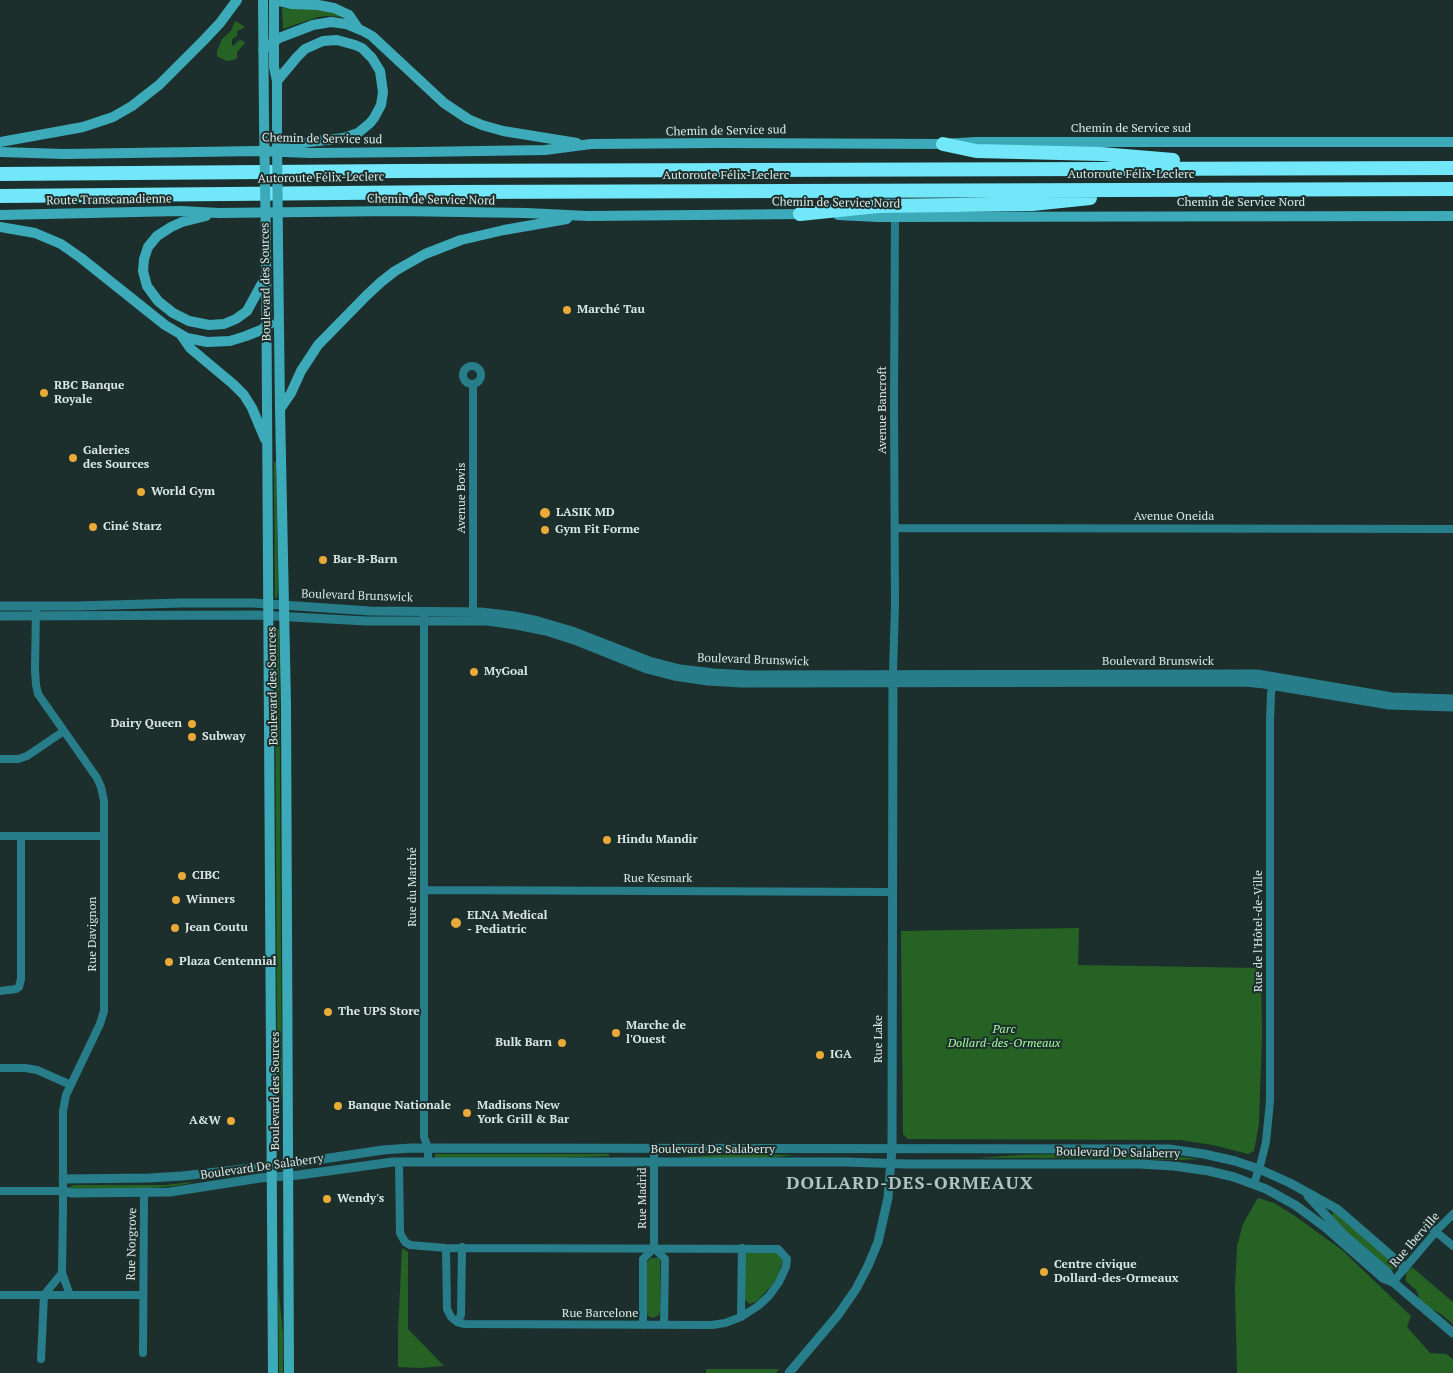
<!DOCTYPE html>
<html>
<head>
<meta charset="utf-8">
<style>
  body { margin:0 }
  canvas { display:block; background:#1c2f2c }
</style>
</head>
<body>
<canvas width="1453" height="1373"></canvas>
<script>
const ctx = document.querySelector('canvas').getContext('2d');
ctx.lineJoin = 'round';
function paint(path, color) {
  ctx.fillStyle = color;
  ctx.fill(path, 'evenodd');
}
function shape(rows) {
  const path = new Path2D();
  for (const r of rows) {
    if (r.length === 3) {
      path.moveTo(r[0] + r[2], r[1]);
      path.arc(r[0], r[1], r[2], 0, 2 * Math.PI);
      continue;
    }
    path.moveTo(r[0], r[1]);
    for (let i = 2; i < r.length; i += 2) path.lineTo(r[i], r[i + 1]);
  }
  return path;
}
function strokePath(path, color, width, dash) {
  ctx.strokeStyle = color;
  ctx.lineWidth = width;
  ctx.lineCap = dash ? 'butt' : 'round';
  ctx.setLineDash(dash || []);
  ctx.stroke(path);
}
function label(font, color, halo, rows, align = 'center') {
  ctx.font = font + ' "PT Serif",serif';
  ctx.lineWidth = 4;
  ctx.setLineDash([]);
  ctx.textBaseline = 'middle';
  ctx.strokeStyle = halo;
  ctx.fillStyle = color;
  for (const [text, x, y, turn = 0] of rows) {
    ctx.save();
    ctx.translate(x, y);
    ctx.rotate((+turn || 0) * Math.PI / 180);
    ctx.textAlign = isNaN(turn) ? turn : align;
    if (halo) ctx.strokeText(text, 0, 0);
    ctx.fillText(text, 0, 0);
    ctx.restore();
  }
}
paint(shape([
  [282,8,311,9,331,12,344,17,326,16,318,17,283,29],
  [235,21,244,26,244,28,237,31,237,36,232,39,232,45,233,46,238,41,242,40,245,43,237,52,237,58,233,60,227,61,218,57,217,56,217,51,222,39,231,31],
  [274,462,276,462,278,588,277,598,275,598],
  [275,629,279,629,282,1099,277,1052],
  [1079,928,1078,965,1261,968,1262,1033,1259,1124,1254,1151,1248,1154,1213,1145,1180,1140,908,1139,903,1134,901,931],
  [435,1154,609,1154,609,1156,555,1158,435,1158],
  [740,1154,794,1155,769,1158,683,1158,683,1157],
  [1065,1154,1064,1158,977,1158,1020,1155],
  [1067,1154,1165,1155,1199,1159,1180,1160,1067,1158],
  [191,1182,191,1183,174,1186,149,1188,72,1189,70,1187,73,1185,165,1185],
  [1258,1198,1274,1203,1295,1216,1342,1250,1411,1316,1407,1327,1430,1353,1446,1354,1453,1359,1453,1373,1237,1373,1235,1288,1237,1246,1243,1224,1256,1201],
  [1334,1211,1399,1268,1395,1270,1389,1269,1347,1233,1331,1216],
  [402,1248,408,1252,408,1329,444,1366,419,1368,398,1367,398,1331],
  [750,1252,774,1252,778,1254,783,1261,778,1276,772,1285,757,1301,750,1304,747,1302,744,1296,744,1256,746,1253],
  [651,1258,658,1258,660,1260,660,1311,659,1315,653,1318,648,1316,647,1313,647,1262],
  [1412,1267,1453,1302,1453,1324,1441,1314,1420,1303,1417,1291,1406,1281,1406,1274],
  [278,1287,283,1332,283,1373,279,1373],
  [706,1369,779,1369,776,1373,706,1373]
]), '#256223');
strokePath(shape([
  [472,375,9],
  [473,384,473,612],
  [895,528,1453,529],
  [36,606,35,670,36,685,38,694,97,778,101,787,104,801,104,1011,100,1024,66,1095,63,1111,63,1206,62,1273,70,1295],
  [424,615,424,1137,428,1148,428,1162],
  [893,674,895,604,894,401,895,217],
  [0,759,18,759,27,756,64,731],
  [0,836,104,836],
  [424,890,892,892],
  [0,991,16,989,19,987,21,979,21,836],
  [0,1068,25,1068,37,1070,71,1085],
  [654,1148,654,1248,665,1259,664,1325],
  [399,1162,400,1233,405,1242,410,1245,446,1248,778,1249,787,1259,786,1267,779,1282,769,1296,758,1306,741,1317,725,1323,712,1325,465,1324,457,1322,451,1317,447,1309,446,1248],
  [1254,1184,1261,1162,1266,1142,1270,1101,1270,721,1271,694,1273,681],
  [0,1191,63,1191],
  [1428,1225,1453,1246],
  [1393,1282,1440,1227,1453,1214],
  [0,1295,143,1295],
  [741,1317,742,1248],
  [457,1322,461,1315,462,1247],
  [643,1325,643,1259,654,1248],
  [143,1353,144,1193],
  [41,1359,44,1295,62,1273]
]), '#277e8a', 8);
strokePath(shape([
  [0,606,78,606,181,603,253,603,370,611,481,612,514,616,538,621,572,631,649,661,680,669,714,673,748,675,1257,674,1392,697,1453,699],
  [0,616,257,615,366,621,487,621,516,625,546,631,577,641,647,669,674,676,708,681,742,683,1245,682,1264,684,1389,705,1453,707],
  [63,1179,150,1178,182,1176,296,1163,383,1150,411,1148,1169,1149,1204,1154,1235,1161,1259,1169,1290,1183,1337,1209,1405,1268],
  [63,1191,72,1193,170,1192,260,1178,299,1175,393,1162,845,1162,907,1164,1139,1164,1174,1166,1209,1171,1234,1177,1266,1189,1295,1205,1325,1227,1383,1278,1393,1282,1453,1333],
  [1308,1196,1345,1236,1388,1273,1393,1282],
  [789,1373,838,1315,856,1289,868,1266,878,1242,888,1198,892,1148,893,677]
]), '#277e8a', 9);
strokePath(shape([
  [263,0,264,121],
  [274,0,274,67,277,81,277,140],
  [274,0,291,4,318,5,334,8,349,15,358,28],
  [263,50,279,38,313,25,331,22,346,24,363,31,372,36,444,103,468,119,482,125,503,131,577,143],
  [277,81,297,57,305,49,323,41,337,40,355,45,362,48,372,58,380,71,383,92,381,105,374,118,370,123,358,133,344,138,309,142,280,147],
  [0,142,83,127,113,117,132,106,159,85,203,41,220,23,237,0],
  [0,152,64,154,259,151,310,153,418,152,545,150,591,144,717,143,943,144,976,142,1453,142],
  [0,215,180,211,219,213,396,211,526,213,588,216,806,214],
  [838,215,878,217,1453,216],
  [206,216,182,222,171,227,157,236,148,247,144,259,143,271,147,286,158,301,173,313,189,321,209,325,224,324,236,319,247,311,265,278],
  [0,227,35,233,61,244,81,258,165,325,187,338,207,342,230,341,246,336,261,330,270,324],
  [266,244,273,1373],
  [278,244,280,409,286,705,289,1373],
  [181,335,190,348,233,384,244,395,252,408,265,439],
  [280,409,291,393,301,371,318,345,366,296,381,282,395,271,425,254,461,240,504,230,567,219]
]), '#3caab9', 10);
strokePath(shape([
  [943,144,976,151,1101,154,1173,160],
  [0,174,398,171,1453,168],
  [0,196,453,192,1453,189],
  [800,214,878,206,1032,204,1090,198]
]), '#71e7f9', 14);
strokePath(shape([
  [264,121,266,244],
  [277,140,278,244]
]), '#3caab9', 10);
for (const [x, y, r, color] of [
  [567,310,5,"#eaaa38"],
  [44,393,5,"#eaaa38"],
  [73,458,5,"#eaaa38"],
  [141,492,5,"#eaaa38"],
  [545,513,6,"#eaaa38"],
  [93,527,5,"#eaaa38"],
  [545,530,5,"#eaaa38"],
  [323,560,5,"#eaaa38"],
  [474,672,5,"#eaaa38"],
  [192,724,5,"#eaaa38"],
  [192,737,5,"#eaaa38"],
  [607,840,5,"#eaaa38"],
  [182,876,5,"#eaaa38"],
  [176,900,5,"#eaaa38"],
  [456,923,6,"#eaaa38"],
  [175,928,5,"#eaaa38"],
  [169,962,5,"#eaaa38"],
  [328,1012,5,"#eaaa38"],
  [616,1033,5,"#eaaa38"],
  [562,1043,5,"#eaaa38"],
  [820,1055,5,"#eaaa38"],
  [338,1106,5,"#eaaa38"],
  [467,1113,5,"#eaaa38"],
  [231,1121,5,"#eaaa38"],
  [327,1199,5,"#eaaa38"],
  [1044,1272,5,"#eaaa38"]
]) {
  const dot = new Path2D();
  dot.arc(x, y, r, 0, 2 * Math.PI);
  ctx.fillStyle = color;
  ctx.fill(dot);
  strokePath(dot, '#1c2f2c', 2);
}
label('12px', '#dbe7e5', '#1c2f2c', [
  ["Chemin de Service sud",1131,129],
  ["Chemin de Service sud",726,131,-1],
  ["Chemin de Service sud",322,139,1],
  ["Autoroute Félix-Leclerc",1131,175],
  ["Autoroute Félix-Leclerc",726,176],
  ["Autoroute Félix-Leclerc",321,178,-1],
  ["Route Transcanadienne",109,200,-1],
  ["Chemin de Service Nord",431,200,1],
  ["Chemin de Service Nord",836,203,1],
  ["Chemin de Service Nord",1241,203],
  ["Boulevard des Sources",266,282,-91],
  ["Avenue Bancroft",883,410,-90],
  ["Avenue Bovis",462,498,-90],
  ["Avenue Oneida",1174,517],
  ["Boulevard Brunswick",357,596,2],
  ["Boulevard Brunswick",753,660,2],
  ["Boulevard Brunswick",1158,662],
  ["Boulevard des Sources",273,686,-91],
  ["Rue Kesmark",658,879],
  ["Rue du Marché",413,887,-90],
  ["Rue de l'Hôtel-de-Ville",1259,931,-90],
  ["Rue Davignon",93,934,-90],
  ["Rue Lake",879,1039,-90],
  ["Boulevard des Sources",276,1091,-90],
  ["Boulevard De Salaberry",713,1150],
  ["Boulevard De Salaberry",1118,1153,1],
  ["Boulevard De Salaberry",262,1167,-8],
  ["Rue Madrid",643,1198,-90],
  ["Rue Iberville",1415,1240,-49],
  ["Rue Norgrove",132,1244,-89],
  ["Rue Barcelone",600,1314]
]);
label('bold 12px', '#dbe7e5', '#1c2f2c', [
  ["Marché Tau",577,310],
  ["RBC Banque",54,386],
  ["Royale",54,400],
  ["Galeries",83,451],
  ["des Sources",83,465],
  ["World Gym",151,492],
  ["LASIK MD",556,513],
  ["Ciné Starz",103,527],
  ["Gym Fit Forme",555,530],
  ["Bar-B-Barn",333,560],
  ["MyGoal",484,672],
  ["Dairy Queen",182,724,"right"],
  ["Subway",202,737],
  ["Hindu Mandir",617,840],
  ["CIBC",192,876],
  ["Winners",186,900],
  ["ELNA Medical",467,916],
  ["- Pediatric",467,930],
  ["Jean Coutu",185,928],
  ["Plaza Centennial",179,962],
  ["The UPS Store",338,1012],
  ["Marche de",626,1026],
  ["l'Ouest",626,1040],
  ["Bulk Barn",552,1043,"right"],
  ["IGA",830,1055],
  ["Banque Nationale",348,1106],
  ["Madisons New",477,1106],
  ["York Grill & Bar",477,1120],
  ["A&W",221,1121,"right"],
  ["Wendy's",337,1199],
  ["Centre civique",1054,1265],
  ["Dollard-des-Ormeaux",1054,1279]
], 'left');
label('italic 12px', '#a3fb9d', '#1c2f2c', [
  ["Parc",1004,1030],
  ["Dollard-des-Ormeaux",1004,1044]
]);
ctx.letterSpacing = '1px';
label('bold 18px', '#aec5c2', '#1c2f2c', [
  ["DOLLARD-DES-ORMEAUX",910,1184]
]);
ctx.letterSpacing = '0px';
</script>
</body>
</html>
